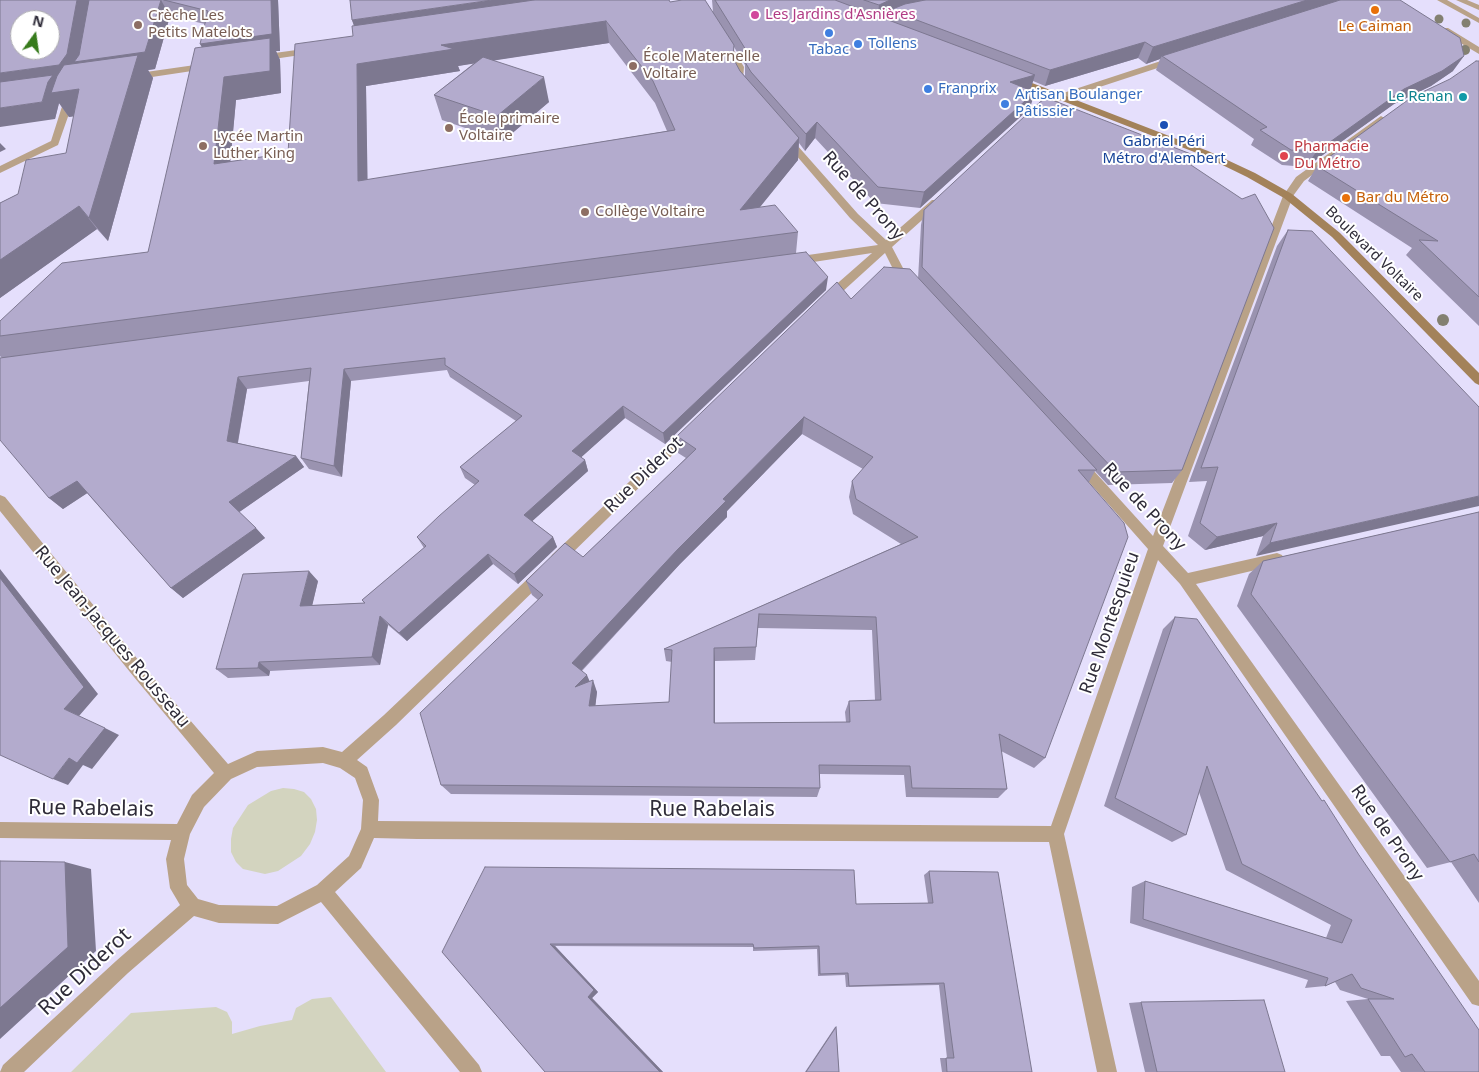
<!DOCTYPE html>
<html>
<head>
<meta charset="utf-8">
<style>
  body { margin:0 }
  #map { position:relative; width:1479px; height:1072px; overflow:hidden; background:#e5dffc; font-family:"Noto Sans",sans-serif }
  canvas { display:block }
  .north { position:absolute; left:10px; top:10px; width:50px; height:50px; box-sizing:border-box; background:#fff; border:1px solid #acabb0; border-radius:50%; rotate:14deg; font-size:14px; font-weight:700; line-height:20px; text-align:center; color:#2f2c39 }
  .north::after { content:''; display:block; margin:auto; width:18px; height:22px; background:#377b1c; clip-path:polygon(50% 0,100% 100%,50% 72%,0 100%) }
</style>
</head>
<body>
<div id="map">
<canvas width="1479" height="1072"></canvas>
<div class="north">N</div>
</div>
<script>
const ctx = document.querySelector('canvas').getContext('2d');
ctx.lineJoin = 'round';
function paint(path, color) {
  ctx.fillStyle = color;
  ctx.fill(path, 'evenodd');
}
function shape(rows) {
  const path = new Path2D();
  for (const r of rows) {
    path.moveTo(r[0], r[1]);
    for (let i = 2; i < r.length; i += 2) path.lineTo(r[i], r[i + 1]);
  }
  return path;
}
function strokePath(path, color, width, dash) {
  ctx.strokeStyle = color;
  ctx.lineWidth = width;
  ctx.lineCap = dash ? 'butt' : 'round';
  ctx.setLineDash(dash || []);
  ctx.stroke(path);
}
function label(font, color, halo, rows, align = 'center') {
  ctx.font = font + ' "Noto Sans",sans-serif';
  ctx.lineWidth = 4;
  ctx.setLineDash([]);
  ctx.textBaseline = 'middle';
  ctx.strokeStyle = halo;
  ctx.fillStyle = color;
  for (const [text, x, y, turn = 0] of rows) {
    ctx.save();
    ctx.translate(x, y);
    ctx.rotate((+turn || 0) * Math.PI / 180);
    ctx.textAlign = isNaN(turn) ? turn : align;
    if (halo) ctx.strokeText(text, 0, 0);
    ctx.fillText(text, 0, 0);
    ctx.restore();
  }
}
paint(shape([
  [283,788,294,789,304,792,311,799,316,809,317,820,315,832,310,844,301,856,278,871,265,874,243,869,236,862,231,852,231,839,233,828,248,805,271,791],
  [331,997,386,1072,71,1072,131,1013,216,1007,227,1012,232,1022,232,1034,260,1026,292,1020,296,1008,312,999]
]), '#d3d4bf');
paint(shape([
  [1456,0,1467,0,1479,5,1479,10,1456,0]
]), '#b9a288');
paint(shape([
  [1437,0,1447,0,1479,18,1479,23,1437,0],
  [1442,28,1448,28,1479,47,1479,54,1442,32,1442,28],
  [724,38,727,39,744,67,743,79,748,87,746,89,740,89,735,79,736,67,720,41,724,38],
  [311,48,315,51,314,53,260,61,256,58,260,55,311,48],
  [1176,56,1180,59,1179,61,1063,99,1040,111,1037,112,1032,109,1057,95,1176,56],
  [209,63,212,64,212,68,132,80,128,77,132,74,209,63],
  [71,91,76,94,58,145,0,173,0,166,51,141,66,94,71,91],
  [1381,116,1386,119,1384,121,1304,181,1293,196,1163,546,1188,573,1277,553,1282,555,1284,559,1282,563,1277,565,1196,584,1479,981,1479,1006,1472,1004,1180,584,1158,560,1064,834,1117,1072,1097,1072,1049,842,417,839,374,838,361,868,335,892,479,1065,482,1072,460,1072,321,902,278,924,219,923,194,916,128,973,24,1072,0,1072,3,1065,116,961,180,905,170,888,166,859,171,840,0,838,0,822,177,824,192,795,214,773,134,677,0,511,0,495,5,497,144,667,228,764,257,751,323,747,342,752,384,715,537,570,542,568,547,570,549,574,547,578,396,725,357,760,367,767,379,800,378,821,1051,826,1148,549,1073,464,1074,460,1079,459,1084,460,1153,536,1283,196,1296,177,1381,116],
  [323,763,340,768,355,778,363,800,361,829,349,856,317,885,277,906,219,905,198,899,187,885,184,859,190,834,204,807,231,779,257,767,323,763],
  [786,135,789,136,858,214,886,240,932,200,940,200,940,204,892,247,903,268,916,282,914,285,906,285,895,273,885,253,831,302,827,303,823,302,821,299,823,296,872,253,794,265,790,264,789,261,794,257,878,245,850,218,783,140,783,136,786,135],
  [691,425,695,427,697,430,695,433,562,563,557,565,552,563,550,559,552,555,687,427,691,425]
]), '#b9a288');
paint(shape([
  [1014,76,1208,151,1255,173,1292,194,1340,233,1479,373,1479,385,1475,383,1332,237,1284,198,1247,177,1202,155,1011,81,1010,79,1014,76]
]), '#a3825a');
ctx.fillStyle = '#838071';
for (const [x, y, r] of [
  [1439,19,4.5],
  [1466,23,4.5],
  [1465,50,5],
  [1443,320,6]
]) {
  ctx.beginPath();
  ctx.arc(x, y, r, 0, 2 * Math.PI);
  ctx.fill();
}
paint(shape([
  [0,0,278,0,280,51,276,51,280,60,281,93,236,100,230,162,288,153,353,36,354,26,352,20,670,2,713,12,712,0,1400,0,1453,71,1431,86,1394,104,1306,167,1282,165,1251,145,1254,139,1156,70,1160,59,1146,64,1138,58,1045,86,1033,81,1030,90,1030,108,920,208,875,203,815,138,805,151,799,143,798,160,759,207,798,232,796,253,826,290,665,444,625,418,581,457,585,460,588,471,532,521,553,537,557,547,518,584,493,564,407,641,388,625,380,665,270,671,269,676,228,678,216,669,318,581,312,605,364,603,362,600,424,548,417,537,475,485,465,478,460,467,516,421,450,377,447,370,351,381,342,477,309,469,301,458,309,381,247,389,238,443,296,456,304,467,239,512,265,538,183,598,171,588,87,493,63,509,49,498,2,358,0,356,0,321,148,252,202,47,205,24,170,16,155,69,148,70,153,78,108,241,97,229,0,298,0,203,18,194,66,153,74,116,69,117,59,103,55,119],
  [890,15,889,20,884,18],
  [609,43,655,103,667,131,367,180,366,86,460,71,458,66,474,63,434,95,442,120,503,141,549,102,494,60],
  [734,47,745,65,745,76,740,71,734,59],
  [1479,61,1479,326,1406,255,1412,248,1308,181,1317,166,1322,164,1325,160],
  [1196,156,1191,165,1182,470,1172,483,1108,485,1095,471,1089,482,1045,758,1034,768,1001,751,1007,789,998,798,906,797,904,775,820,774,820,788,817,797,451,794,441,785,538,600,532,595,526,581,583,557,686,458,678,453,677,436,851,299,918,279,921,225,924,210],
  [802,434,863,469,852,481,849,497,853,514,901,544,664,649,666,661,672,662,669,702,595,706,597,692,582,671,680,564,727,517,727,511],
  [758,628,872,630,875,700,849,701,845,712,846,722,715,723,715,661,755,660],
  [1288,230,1479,407,1256,556,1263,536,1205,550,1188,536,1207,481,1189,482,1277,246],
  [1479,512,1479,903,1451,862,1427,868,1237,606,1249,574,1263,561],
  [1175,617,1479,1072,1401,1072,1390,1056,1381,1056,1346,1001,1368,999,1340,990,1335,982,1325,986,1305,988,1308,980,1130,923,1132,887,1145,881,1326,938,1331,925,1226,870,1199,792,1186,835,1172,842,1104,806,1163,629],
  [929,871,1032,1072,942,1072,940,1058,947,1058,939,985,846,987,845,975,818,976,817,949,753,951,753,947,555,946,598,992,592,998,663,1072,545,1072,442,952,856,904,928,903,924,875],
  [1141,1002,1272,1072,1145,1072,1129,1003],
  [835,1027,836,1027,839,1072,805,1072]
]), '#9a93b0');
paint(shape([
  [77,0,91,0,80,61,145,52,161,0,170,16,155,69,148,70,153,78,108,241,89,218,133,72,86,79,79,68,78,70,71,81,59,83,65,91,79,89,95,113,69,117,59,103,55,119,0,127,0,108,42,102,47,85,0,91,0,73,59,65,67,54],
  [271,0,278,0,280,51,276,51,280,60,281,93,236,100,228,187,214,164,209,61,200,44],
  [492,0,630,0,359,39,352,20],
  [890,0,963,0,890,10,890,15,877,21,879,5],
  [1307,0,1350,0,1162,56,1160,59,1146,64,1153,47],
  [606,21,609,43,458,66,460,71,366,86,368,204,358,181,357,64,441,45],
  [1145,42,1138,58,1045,86,1050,70],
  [1464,56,1453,71,1431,86,1394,104,1306,167,1316,152,1404,89],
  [1035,75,1030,91,1010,82],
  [544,77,549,102,503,141,497,116],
  [1035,92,1030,108,920,208,924,192],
  [817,122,815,138,805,151,806,134],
  [799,138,798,160,740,232,740,210],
  [0,143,6,149,0,152],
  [1196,156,1188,171,1188,163],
  [79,206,97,229,0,298,0,260],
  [828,277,826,290,665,444,663,433],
  [344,369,351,381,342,477,334,466],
  [238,377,247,389,236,452,227,441],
  [623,406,625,418,576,462,572,451],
  [804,417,802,434,727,511,727,517,680,564,577,675,572,663,723,499],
  [296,456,304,467,238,513,229,502],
  [585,460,588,471,528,525,524,515],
  [77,481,89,492,63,509,49,498],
  [1479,496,1479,506,1256,556,1270,543],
  [1277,523,1263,536,1205,550,1217,537],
  [256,528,265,538,183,598,171,588],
  [553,537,557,547,518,584,514,574],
  [488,554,493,564,407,641,399,633],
  [0,569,98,694,79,716,64,709,0,578],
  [309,571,318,581,310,615,300,606],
  [380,616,388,625,380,665,372,657],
  [714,648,715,661,715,734,714,723],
  [259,662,270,671,269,676,258,668],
  [587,675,592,687,593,680,597,692,594,718,575,687],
  [105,728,119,735,92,769,83,765,68,785,53,779,69,758],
  [65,862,91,869,96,951,0,1039,0,1008],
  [550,944,555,946,598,992,592,998,663,1072,660,1072,588,997]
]), '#7d7890');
const building = shape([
  [0,0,77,0,67,54,59,65,0,73,0,0],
  [20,20,50,20,50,50,20,50,20,20],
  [89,0,161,0,145,52,74,62,79,55,89,0],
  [164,0,271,0,272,34,200,44,208,11,164,0],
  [350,0,492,0,352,20,350,0],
  [534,0,669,0,670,2,682,0,705,0,734,45,733,58,740,71,799,138,740,210,775,205,798,232,0,336,0,321,62,263,148,252,195,48,270,38,270,71,224,77,214,164,288,153,295,44,353,36,352,26,534,0],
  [606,21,653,81,675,130,358,181,357,64,454,49,441,45,606,21],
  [715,0,835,0,1035,75,1010,82,1035,92,924,192,878,187,817,122,806,134,751,72,745,62,746,50,715,0],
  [864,0,890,0,879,5,864,0],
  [925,0,1307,0,1153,47,1145,42,1050,70,890,10,905,4,925,0],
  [1340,0,1400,0,1460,38,1464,56,1442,71,1404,89,1316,152,1291,150,1260,130,1267,127,1162,56,1340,0],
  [138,55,89,218,79,206,0,260,0,203,18,194,26,160,66,153,79,89,51,93,57,76,64,65,138,55],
  [483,57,544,77,497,116,434,95,483,57],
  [1476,61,1479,61,1479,297,1419,240,1438,241,1317,166,1327,162,1325,160,1412,97,1450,79,1476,61],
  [53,75,48,82,42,102,0,108,0,82,53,75],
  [1047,98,1196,156,1188,163,1242,199,1255,194,1274,228,1182,470,1116,472,922,267,924,210,1040,102,1047,98],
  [1288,230,1312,231,1479,407,1479,496,1270,543,1277,523,1217,537,1200,523,1218,467,1201,468,1288,230],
  [806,252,828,277,663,433,623,406,572,451,585,460,524,515,553,537,514,574,488,554,399,633,380,616,372,657,259,662,258,668,216,669,243,574,309,571,300,606,365,603,362,600,426,546,417,537,439,516,479,481,460,467,522,416,445,365,445,358,344,369,334,466,301,458,311,368,238,377,227,441,296,456,229,502,256,528,171,588,77,481,49,498,0,440,0,358,806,252],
  [884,267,910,269,1097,470,1078,470,1124,523,1128,537,1045,758,999,734,1007,789,912,788,910,766,819,765,820,788,441,785,420,713,543,595,526,581,565,543,583,557,696,449,677,436,837,282,851,299,884,267],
  [804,417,873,457,852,481,856,499,918,537,664,649,672,650,669,702,589,706,593,680,575,687,587,675,572,663,678,549,726,501,723,499,804,417],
  [759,614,876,617,881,700,849,701,850,722,714,723,714,648,756,647,759,614],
  [1479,512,1479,862,1474,854,1450,862,1251,594,1263,561,1479,512],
  [0,578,84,687,64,709,105,728,77,763,69,758,53,779,0,755,0,578],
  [1175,617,1197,619,1322,801,1324,800,1359,855,1479,1030,1479,1072,1425,1072,1412,1054,1405,1057,1368,999,1394,999,1361,988,1352,974,1325,986,1328,978,1143,919,1145,881,1342,943,1352,920,1242,864,1207,766,1186,835,1115,798,1175,617],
  [0,861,65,862,68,947,0,1008,0,861],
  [485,867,854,870,856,904,933,903,929,871,998,872,1032,1072,947,1072,946,1058,954,1058,944,983,849,986,848,973,820,974,819,946,754,948,753,944,550,944,594,990,588,997,660,1072,545,1072,442,952,485,867],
  [1264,1000,1285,1072,1157,1072,1141,1002,1264,1000],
  [836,1027,839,1072,806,1072,836,1027]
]);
paint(building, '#b3abcd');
strokePath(building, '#7d7890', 1);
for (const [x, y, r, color] of [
  [1375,10,5,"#e8710a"],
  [755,15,5,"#d1479c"],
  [138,25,5,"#8d6e63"],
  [829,33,5,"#3f7fe0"],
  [858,44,5,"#3f7fe0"],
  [633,66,5,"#8d6e63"],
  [928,89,5,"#3f7fe0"],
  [1463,97,5,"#0f9aa8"],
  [1005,104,5,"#3f7fe0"],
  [1164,125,5,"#1a4fb4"],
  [449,128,5,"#8d6e63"],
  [203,146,5,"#8d6e63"],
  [1284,156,5,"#e0444e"],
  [1346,198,5,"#e8710a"],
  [585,212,5,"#8d6e63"]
]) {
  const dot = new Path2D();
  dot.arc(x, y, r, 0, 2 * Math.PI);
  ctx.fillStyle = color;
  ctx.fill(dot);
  strokePath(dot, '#fff', 2);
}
label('15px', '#b23c85', '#fff', [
  ["Les Jardins d'Asnières",765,15]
], 'left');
label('15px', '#785e54', '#fff', [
  ["Crèche Les",148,16],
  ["Petits Matelots",148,33],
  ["École Maternelle",643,57],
  ["Voltaire",643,74],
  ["École primaire",459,119],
  ["Voltaire",459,136],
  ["Lycée Martin",213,137],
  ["Luther King",213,154],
  ["Collège Voltaire",595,212]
], 'left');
label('15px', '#c56008', '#fff', [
  ["Le Caiman",1375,27],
  ["Bar du Métro",1356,198,"left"]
]);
label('15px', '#366cbe', '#fff', [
  ["Tollens",868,44],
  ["Tabac",829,50,"center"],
  ["Franprix",938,89],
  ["Artisan Boulanger",1015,95],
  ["Pâtissier",1015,112]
], 'left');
label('15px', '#0d838f', '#fff', [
  ["Le Renan",1453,97]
], 'right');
label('15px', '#164399', '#fff', [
  ["Gabriel Péri",1164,142],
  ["Métro d'Alembert",1164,159]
]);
label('15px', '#be3a42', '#fff', [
  ["Pharmacie",1294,147],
  ["Du Métro",1294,164]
], 'left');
label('15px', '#2f2c39', '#fff', [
  ["Boulevard Voltaire",1374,254,44]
]);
label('18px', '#2f2c39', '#fff', [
  ["Rue de Prony",863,196,48],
  ["Rue Diderot",644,475,-44],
  ["Rue de Prony",1144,507,47],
  ["Rue Montesquieu",1110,623,-71],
  ["Rue Jean-Jacques Rousseau",112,637,50],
  ["Rue de Prony",1387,833,55]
]);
label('21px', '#2f2c39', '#fff', [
  ["Rue Rabelais",91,809,1],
  ["Rue Rabelais",712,810],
  ["Rue Diderot",85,972,-43]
]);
</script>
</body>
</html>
